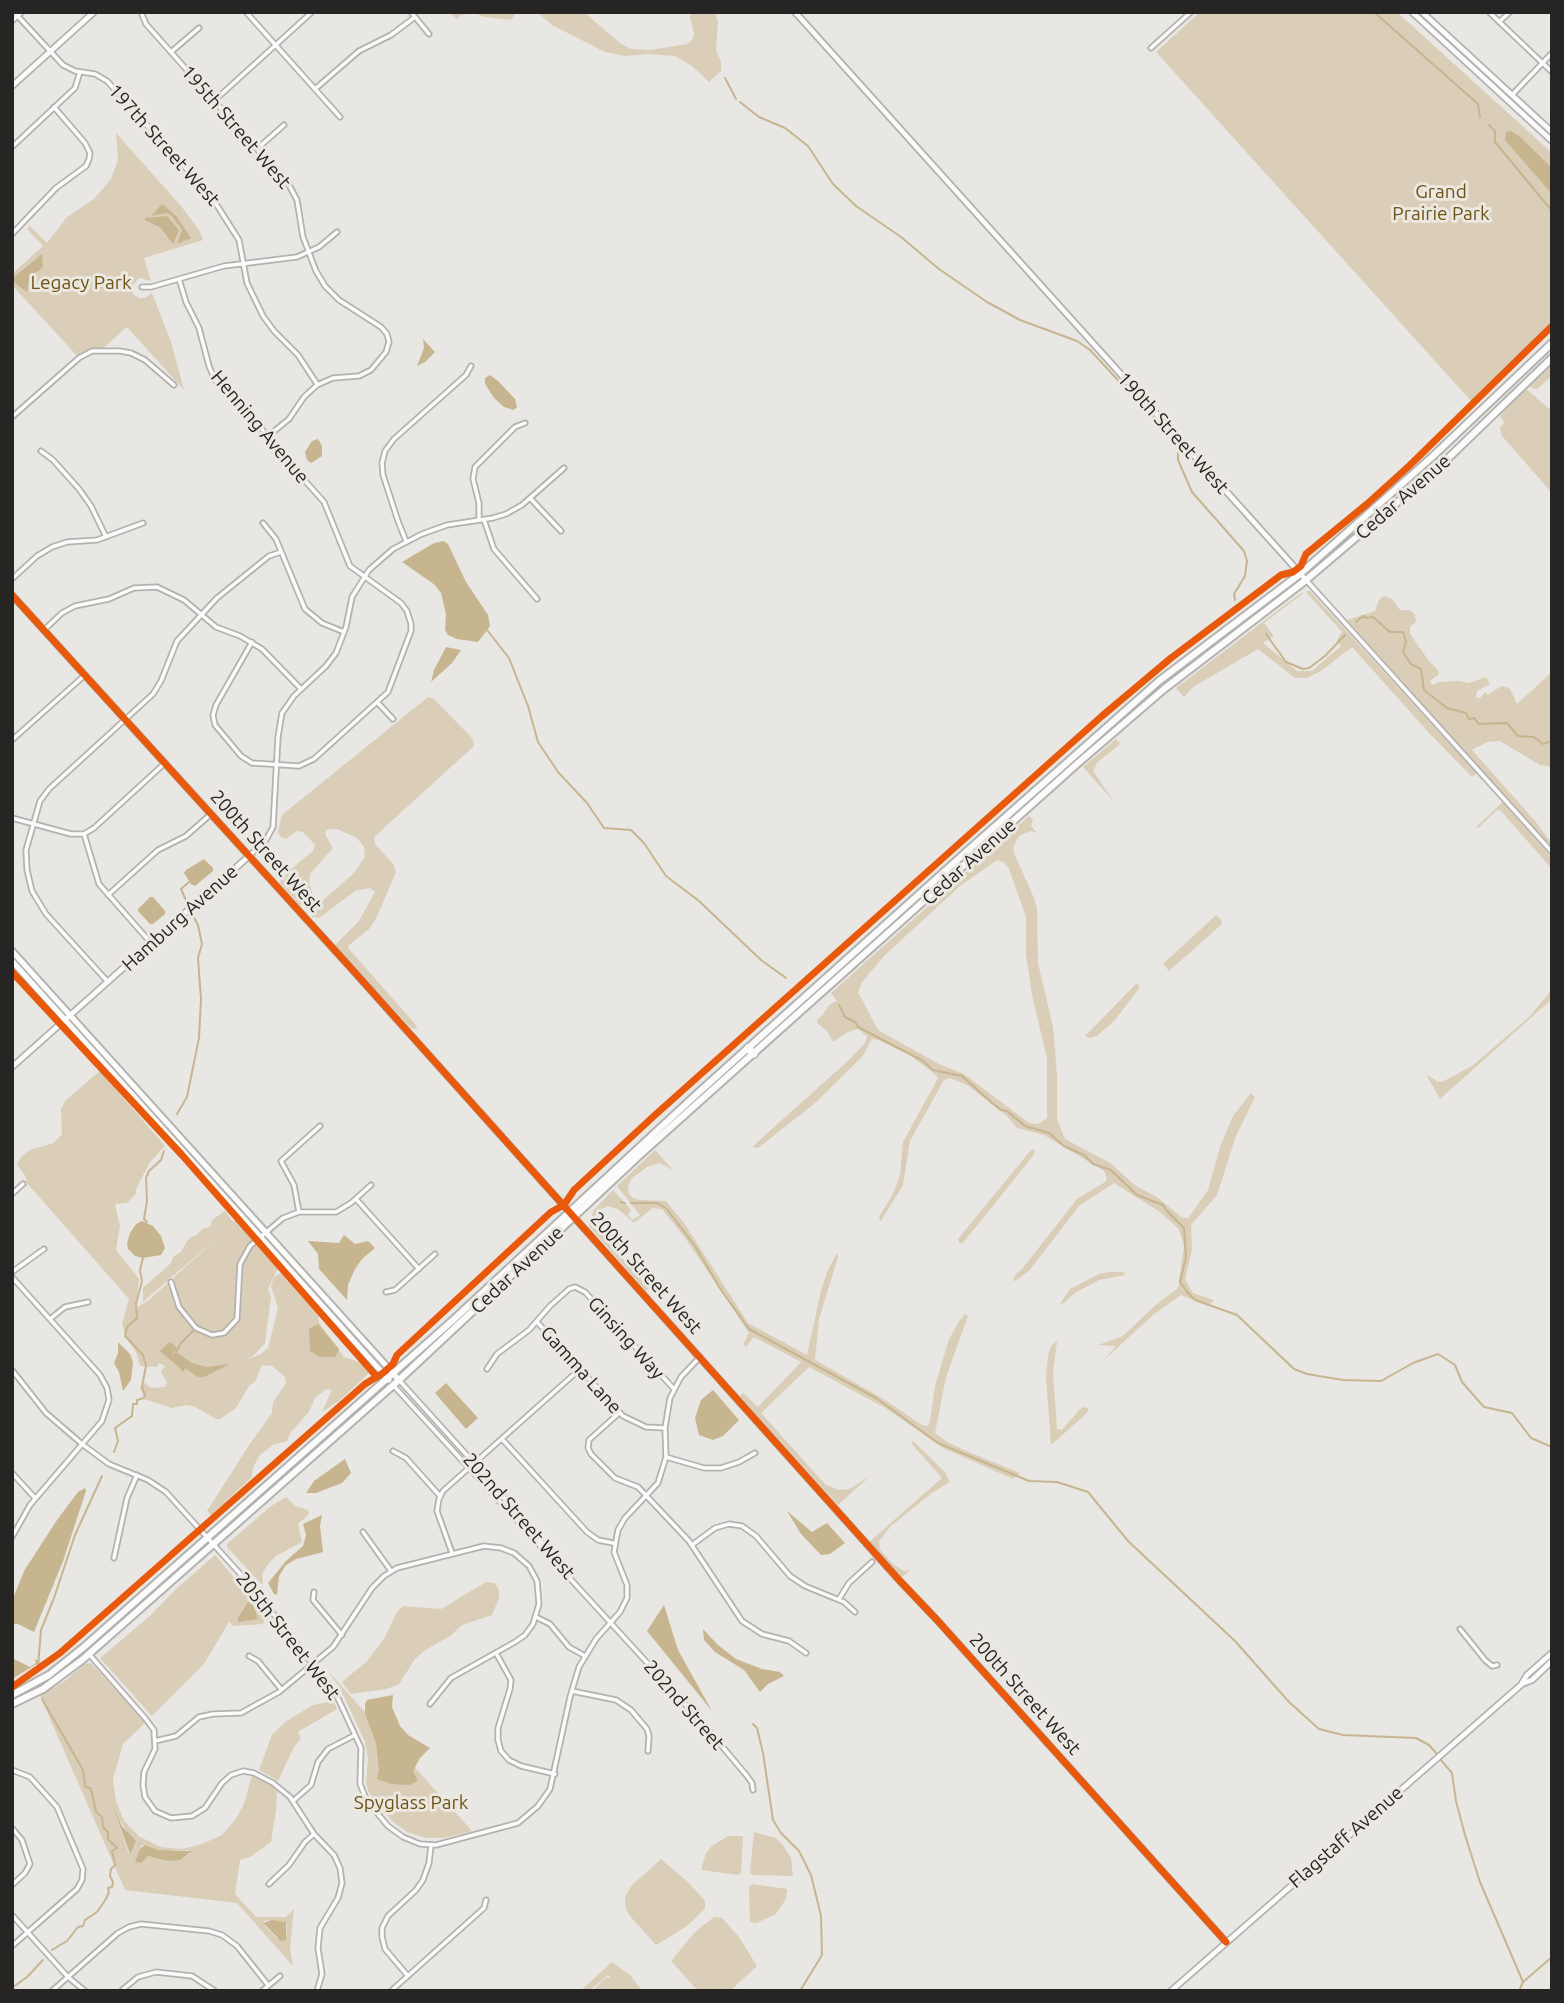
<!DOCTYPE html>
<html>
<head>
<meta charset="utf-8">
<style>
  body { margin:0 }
  #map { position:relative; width:1564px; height:2003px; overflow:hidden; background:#e9e7e3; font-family:Ubuntu,sans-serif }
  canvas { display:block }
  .frame { position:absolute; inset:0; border:14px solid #272523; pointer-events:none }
</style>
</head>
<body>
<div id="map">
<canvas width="1564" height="2003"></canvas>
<div class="frame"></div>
</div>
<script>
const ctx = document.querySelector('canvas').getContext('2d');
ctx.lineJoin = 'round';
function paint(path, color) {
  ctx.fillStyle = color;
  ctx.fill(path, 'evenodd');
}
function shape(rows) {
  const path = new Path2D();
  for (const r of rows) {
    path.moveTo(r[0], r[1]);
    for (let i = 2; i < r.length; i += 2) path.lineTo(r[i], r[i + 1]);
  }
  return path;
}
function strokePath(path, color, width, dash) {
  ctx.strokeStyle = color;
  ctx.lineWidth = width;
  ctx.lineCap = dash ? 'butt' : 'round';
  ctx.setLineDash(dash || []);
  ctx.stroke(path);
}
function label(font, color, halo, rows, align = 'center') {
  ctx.font = font + ' Ubuntu,sans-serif';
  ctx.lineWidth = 6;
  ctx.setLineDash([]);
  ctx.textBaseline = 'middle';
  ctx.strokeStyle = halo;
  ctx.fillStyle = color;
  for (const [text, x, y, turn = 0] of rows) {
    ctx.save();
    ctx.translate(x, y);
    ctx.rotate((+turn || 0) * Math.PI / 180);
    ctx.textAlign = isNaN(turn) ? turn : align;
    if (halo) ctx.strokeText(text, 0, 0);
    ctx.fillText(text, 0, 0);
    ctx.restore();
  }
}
paint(shape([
  [450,12,516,12,511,20,485,17,474,13,461,15,456,19],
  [537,12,584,12,621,44,631,49,650,50,687,44,692,40,694,34,690,17,693,12,715,12,718,22,716,50,721,62,721,71,709,82,691,65,675,56,648,54,625,56,605,52,552,25],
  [1200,12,1397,12,1552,153,1552,321,1471,401,1156,52],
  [116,133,181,206,199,230,203,240,144,258,151,281,139,278,132,286,133,294,139,298,145,298,152,293,171,342,184,390,127,327,100,351,92,351,79,358,12,285,12,274,43,246,27,229,30,226,47,243,67,217,94,199,111,179,118,160],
  [1552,362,1552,376,1537,389,1531,388,1531,382],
  [1525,388,1552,411,1552,493,1502,436,1500,428,1504,422,1500,416],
  [1309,590,1436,729,1450,741,1477,773,1472,777,1430,734,1352,647,1321,671,1307,678,1295,678,1258,649,1193,687,1184,697,1176,688,1298,595,1305,592,1264,623,1274,636,1263,643,1297,671,1312,671,1341,646,1337,640,1342,632,1306,592],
  [1384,596,1392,599,1400,610,1410,610,1415,615,1416,622,1410,626,1410,634,1429,661,1438,670,1439,674,1430,681,1432,685,1439,682,1458,681,1469,683,1486,677,1490,684,1477,691,1476,698,1480,698,1485,692,1488,695,1501,686,1506,687,1510,689,1517,704,1552,672,1552,767,1540,765,1500,741,1487,742,1472,750,1536,822,1552,844,1549,846,1347,620,1375,611,1379,600],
  [428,697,434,699,473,739,474,746,374,837,375,844,394,865,396,872,376,919,369,929,348,946,349,949,416,1025,417,1029,411,1028,335,945,359,921,375,892,370,888,355,891,319,918,312,917,312,910,354,873,365,857,364,847,357,838,337,829,326,830,325,834,333,848,310,874,309,882,312,892,310,900,300,905,280,883,282,877,313,851,315,845,303,832,296,831,286,839,281,837,278,832,282,815],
  [1116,739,1120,744,1097,763,1093,771,1115,803,1083,767],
  [1503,802,1552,858,1552,869,1500,810,1497,810,1478,828,1476,827],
  [1029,816,1033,820,1031,826,1037,833,1031,831,1019,836,1013,847,1014,853,1034,898,1037,909,1038,963,1053,1027,1057,1074,1057,1119,1065,1139,1110,1163,1136,1186,1157,1197,1181,1217,1188,1218,1208,1190,1220,1147,1233,1116,1251,1093,1255,1097,1236,1136,1217,1195,1191,1225,1192,1249,1185,1280,1193,1293,1214,1300,1208,1306,1181,1295,1153,1315,1104,1360,1116,1346,1098,1345,1123,1336,1153,1307,1178,1288,1184,1246,1179,1229,1160,1212,1114,1183,1079,1206,1029,1271,1015,1281,1013,1280,1016,1274,1022,1269,1077,1199,1105,1182,1107,1178,1104,1171,1044,1135,1017,1128,1006,1115,967,1085,950,1078,944,1080,910,1141,903,1185,881,1221,879,1219,880,1215,893,1194,900,1175,903,1142,938,1078,936,1075,910,1055,878,1040,872,1039,862,1057,814,1104,758,1148,755,1148,753,1146,849,1060,865,1043,867,1036,858,1029,848,1032,833,1042,827,1031,817,1023,817,1020,822,1016,829,1005,837,1001,831,993],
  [997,860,1004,862,1009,869,1026,917,1026,954,1032,995,1047,1058,1047,1118,1038,1124,1029,1123,964,1074,939,1064,878,1030,858,992,862,982,884,956,960,886],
  [1216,915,1222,921,1221,925,1169,971,1163,964],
  [1137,983,1140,987,1115,1020,1097,1036,1090,1038,1085,1036],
  [1552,989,1552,999,1440,1099,1426,1074,1437,1081,1442,1082,1472,1066,1530,1016],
  [100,1071,165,1146,150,1162,136,1189,136,1194,127,1203,115,1204,120,1226,116,1250,139,1279,136,1308,149,1300,218,1237,143,1302,143,1288,171,1263,173,1257,181,1252,189,1238,197,1235,202,1229,210,1227,212,1220,225,1211,233,1222,236,1220,278,1268,268,1289,271,1297,265,1343,253,1356,244,1361,261,1354,268,1348,278,1308,271,1286,274,1277,281,1273,318,1315,319,1323,344,1357,359,1362,369,1373,339,1401,322,1412,332,1390,326,1389,315,1398,309,1412,291,1432,287,1441,273,1445,260,1455,253,1467,252,1477,211,1515,207,1511,249,1445,272,1413,273,1402,286,1383,285,1377,272,1366,262,1365,256,1380,249,1386,236,1408,220,1419,216,1419,195,1407,187,1405,172,1408,144,1399,140,1387,145,1383,151,1388,165,1387,167,1382,161,1372,165,1366,159,1363,157,1367,140,1366,136,1352,126,1338,122,1324,129,1299,26,1182,26,1177,17,1164,21,1157,30,1150,54,1143,62,1134,61,1109,66,1100],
  [655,1150,673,1170,660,1163,647,1167,631,1179,628,1188,629,1194,633,1198,640,1200,666,1201,684,1223,748,1323,807,1355,821,1291,827,1272,837,1253,838,1257,819,1319,815,1360,882,1398,922,1425,927,1426,930,1422,935,1386,949,1339,960,1320,965,1314,968,1316,946,1377,935,1433,947,1442,964,1450,1020,1473,1013,1479,943,1448,887,1409,809,1367,761,1413,826,1485,839,1490,849,1489,869,1477,838,1505,740,1396,743,1393,758,1407,801,1362,756,1338,753,1338,746,1347,743,1344,749,1333,686,1239,662,1209,653,1208,634,1223,618,1209,608,1206,597,1211,595,1219,597,1230,649,1288,646,1291,589,1226,593,1211,613,1190,631,1210,628,1214,632,1220,640,1215,617,1186],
  [1031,1150,1035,1150,1033,1156,963,1243,959,1243,958,1239],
  [1109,1272,1124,1272,1125,1275,1099,1280,1075,1293,1064,1303,1060,1304,1070,1289,1099,1274],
  [1057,1341,1053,1373,1057,1429,1062,1430,1080,1409,1085,1407,1089,1409,1086,1414,1051,1445,1046,1377,1048,1355,1051,1346],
  [913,1441,945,1472,950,1482,932,1493,891,1526,879,1541,880,1550,893,1564,904,1571,910,1570,901,1578,869,1542,942,1478,911,1443],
  [286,1497,295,1506,308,1510,309,1514,298,1524,302,1542,276,1556,269,1563,262,1574,263,1584,261,1584,227,1547,227,1544,271,1506],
  [215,1555,266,1616,263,1624,233,1626,229,1622,204,1664,152,1716,100,1658,151,1615,175,1590],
  [486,1582,495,1583,499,1590,499,1598,492,1615,462,1625,450,1636,424,1651,415,1659,399,1684,387,1689,351,1694,342,1682,367,1661,384,1639,397,1612,403,1606,441,1609],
  [91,1663,146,1722,123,1744,113,1779,116,1801,124,1821,140,1837,161,1847,182,1849,202,1844,222,1835,236,1819,244,1804,252,1775,277,1789,276,1811,271,1842,250,1857,240,1860,235,1894,256,1917,286,1917,294,1909,290,1949,293,1966,237,1903,125,1890,40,1696,66,1680,85,1664],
  [113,1809,135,1844,129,1854,123,1837],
  [142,1845,158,1850,189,1850,191,1853,183,1859,169,1861,155,1856,138,1857],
  [272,1920,287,1925,286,1938,277,1938,265,1926,263,1921],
  [327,1670,472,1831,444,1838,426,1838,407,1832,392,1821,369,1793,366,1783,368,1758,365,1742,340,1688],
  [333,1701,337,1709,298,1732,301,1738,294,1747,278,1781,259,1770,272,1735,285,1722,313,1705],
  [754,1832,776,1838,783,1845,791,1858,793,1876,752,1875,750,1873],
  [728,1836,743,1836,741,1873,738,1875,701,1870,706,1853,712,1846],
  [661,1859,688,1882,705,1901,705,1909,687,1926,656,1945,630,1916,626,1909,625,1897,631,1886],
  [753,1884,787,1889,786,1899,775,1915,756,1923,750,1922,749,1887],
  [714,1917,722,1918,739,1937,757,1966,730,1991,698,1991,671,1961,695,1932],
  [612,1962,631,1976,642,1991,592,1991,607,1977,612,1979,608,1975,589,1991,580,1991]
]), '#daceb8');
paint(shape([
  [1510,131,1519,136,1552,168,1552,194,1505,140,1506,132],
  [162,204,176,216,191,238,177,244,182,230,172,216,167,213,151,216],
  [167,216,179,230,173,244,161,228,145,220,145,218],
  [42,254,43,266,40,270,30,275,27,292,16,284,13,278],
  [423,339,435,352,425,362,417,366,424,348],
  [490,375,498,381,515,399,517,407,514,410,504,407,494,398,485,384,485,378],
  [318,439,322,446,322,456,311,463,307,460,305,452,312,441],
  [444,541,448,544,466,582,488,615,490,626,478,642,457,639,448,635,445,630,446,614,441,593,435,585,402,562,434,543],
  [446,647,461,650,452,663,431,682,434,670],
  [204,859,213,868,213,871,195,886,191,884,184,873,186,870],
  [150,897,153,897,165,911,165,914,153,924,150,924,138,911,138,909],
  [142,1221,153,1226,161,1236,165,1248,161,1255,143,1258,135,1256,128,1249,127,1243,130,1233,136,1224],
  [344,1235,355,1244,368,1241,375,1248,362,1259,355,1269,348,1285,347,1300,319,1269,318,1254,308,1241,339,1243],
  [318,1324,339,1349,335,1357,320,1357,310,1351,309,1329],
  [118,1342,130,1354,133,1362,131,1380,123,1391,119,1372,114,1363,118,1353],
  [170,1342,177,1348,171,1356,176,1352,192,1363,206,1367,230,1364,204,1377,198,1377,185,1368,184,1372,160,1351],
  [446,1383,478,1418,466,1429,435,1393],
  [713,1390,739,1420,723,1436,713,1440,699,1435,695,1418,701,1400],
  [345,1459,351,1473,342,1483,316,1493,306,1493,314,1481],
  [85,1488,86,1491,63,1561,34,1632,18,1624,12,1624,12,1601,24,1571,57,1520,78,1492],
  [787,1511,812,1532,827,1523,845,1543,830,1554,821,1555,801,1534],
  [322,1515,320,1526,323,1552,296,1559,286,1565,279,1576,277,1595,274,1594,268,1583,286,1561,303,1546,306,1535,303,1524],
  [248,1602,254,1607,258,1619,238,1622,238,1618],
  [664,1605,678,1650,712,1711,647,1631],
  [703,1629,718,1645,736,1659,762,1669,780,1672,784,1676,768,1684,760,1692,744,1670,715,1652,704,1640],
  [12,1658,30,1667,36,1663,35,1659,40,1662,12,1679],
  [393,1695,392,1707,400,1726,408,1735,430,1748,420,1758,413,1771,418,1781,409,1785,391,1784,377,1779,379,1770,376,1743,365,1714,365,1704,367,1700],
  [112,1805,122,1826,136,1841,130,1854],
  [145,1845,158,1850,192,1851,181,1860,169,1861,148,1856,141,1863,135,1862,140,1849],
  [272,1920,286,1922,286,1940,281,1941,263,1923]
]), '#c7b590');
strokePath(shape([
  [1374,12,1478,104,1480,117],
  [725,78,736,99],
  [740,102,759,117,785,128,808,146,833,184,856,206,901,237,939,269,987,302,1020,320,1077,341,1090,350,1168,434,1178,449,1178,460,1192,492,1244,551,1247,561,1245,576,1234,594,1235,600],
  [1489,125,1495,131,1495,142,1552,211],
  [1356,622,1363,616,1366,618,1373,617,1390,632,1403,632,1406,641,1403,652,1411,664,1421,669,1424,690,1447,708,1466,713,1469,719,1474,718,1479,724,1507,723,1518,736,1534,737,1543,744,1552,741],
  [487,630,509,658,528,706,538,742,558,772,587,803,604,828,631,830,644,843,666,876,699,901,761,960,786,978],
  [1266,634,1286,662,1303,669,1309,668,1325,656,1345,635],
  [189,907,181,889,189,882],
  [839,1005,845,1017,855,1022,858,1027,923,1061,933,1070,962,1076,992,1103,1001,1110,1007,1111,1025,1126,1049,1133,1064,1146,1084,1155,1093,1164,1111,1170,1137,1195,1163,1205,1166,1210,1184,1228,1186,1257,1180,1282,1188,1293,1195,1300,1237,1315,1294,1369,1307,1374,1343,1380,1381,1381,1413,1363,1438,1354,1455,1365,1462,1382,1484,1407,1512,1413,1531,1438,1552,1447],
  [177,1114,187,1097,199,1038,201,999,198,958,202,944,198,925,191,912],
  [621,1202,625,1203],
  [631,1203,657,1203,666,1208,695,1246,721,1290,749,1329,876,1398,938,1443,1029,1481,1057,1482,1088,1492,1128,1541,1235,1641,1289,1702,1319,1729,1343,1735,1416,1738,1429,1745,1437,1754],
  [147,1222,144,1219,147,1201,146,1178,149,1171,161,1160,164,1151],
  [176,1352,181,1343,193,1331],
  [114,1452,118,1441,115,1428,132,1416,133,1404,137,1404,137,1400,144,1398,145,1395,142,1387,146,1366,143,1355,125,1336,127,1327,137,1318,136,1304,142,1281,140,1270,143,1258],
  [38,1666,41,1630,54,1598,75,1535,102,1476],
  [42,1699,83,1770,85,1786,91,1789,96,1812,102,1817,103,1827,108,1832,108,1839,117,1848,112,1851,115,1865,111,1869,110,1876,113,1882,112,1887,108,1888,109,1892,106,1899,97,1912,85,1920,83,1926,78,1927,67,1941,52,1950],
  [753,1724,757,1728,763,1753,773,1820,781,1833,799,1851,811,1875,821,1916,822,1955,800,1991],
  [1440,1759,1452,1773,1456,1801,1465,1835,1480,1882,1523,1982],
  [12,1988,27,1977,43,1960],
  [1519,1991,1523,1982,1552,1957]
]), '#c7b590', 2);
const minor = shape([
  [14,12,63,65,75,71,95,74,107,81,211,196,239,240,247,283,263,316,274,331,298,355,317,384],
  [141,12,146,24,289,185,297,200,303,237,316,271,325,286,339,300,381,327,387,334,389,342,386,352,371,370,359,376,333,378,317,385,304,397,289,419,267,437],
  [246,12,340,117],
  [411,12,429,34],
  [1489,12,1552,72],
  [12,21,22,12],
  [1499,22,1510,12],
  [1151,48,1191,12],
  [171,52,199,28],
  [315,89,359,51,391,35,415,17],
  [1512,95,1552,53],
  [215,100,312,12],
  [12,147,75,88,80,72],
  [258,148,284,125],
  [12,234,56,188,86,166,89,159,90,153,85,143,54,107],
  [179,279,186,302,199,328,209,366,215,380,247,408,273,445,324,502,350,566,401,603,407,611,411,624,411,631,388,692,314,759,299,766,252,763,241,756,215,725,213,715,216,705,252,642],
  [142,287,151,287,224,266,297,257,319,247,337,232],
  [12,417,79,358,92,351,120,351,131,353,145,360,174,385],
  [41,451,53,460,79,489,91,506,106,537],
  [530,498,561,531],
  [479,519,479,503,473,479,475,467,515,427,525,423],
  [484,520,494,549,537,599],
  [263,523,276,539,305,609,322,623,344,632],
  [406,541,398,521,383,475,382,463,385,451,394,439,466,375,471,366],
  [12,579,37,556,52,547,67,542,97,540,143,523],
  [1307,581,1552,852],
  [44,630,62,613,75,606,109,599,134,588,157,587,184,600,216,627,240,636,262,649,301,689],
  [377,702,393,719],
  [12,740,85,675],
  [12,818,71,834,84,834,94,828,165,763],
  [84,834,99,884,151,943],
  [249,856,266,840,273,827,278,737,282,713,294,696,326,666,336,653,346,627,352,597,369,570,393,549,422,534,447,525,493,518,506,514,522,505,564,468],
  [108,895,158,850,186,836,211,814],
  [108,982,46,914,32,891,27,870,26,850,40,801,49,789,153,694,161,681,177,641,217,598,269,556,281,552],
  [12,1194,23,1184],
  [356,1199,419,1269],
  [299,1212,294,1185,281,1161,320,1126],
  [12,1272,44,1249],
  [12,1277,100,1375,107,1388,109,1400,102,1421,30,1505,12,1537],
  [171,1282,179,1307,196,1328,212,1335,224,1333,237,1319,240,1264,250,1246,283,1218,299,1212,336,1212,351,1203,371,1185],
  [386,1292,395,1290,435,1254],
  [50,1319,65,1307,88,1302],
  [537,1322,623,1416,646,1427,665,1428],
  [487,1369,497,1354,529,1330,550,1306,569,1289,575,1287,585,1292,674,1389],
  [12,1370,46,1413,82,1444,109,1464,148,1480,166,1492,253,1588,336,1694,361,1748,360,1784,367,1801,388,1826,403,1837,420,1844,436,1845,518,1823,538,1806,550,1789,570,1697,579,1667,596,1639,620,1612,627,1598,627,1585,614,1552,618,1530,625,1518,658,1483,666,1457,665,1428,670,1398,681,1377,700,1357],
  [399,1380,474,1463,571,1576],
  [393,1385,705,1726,747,1776,752,1783,753,1790],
  [619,1413,589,1440,588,1448,591,1454,615,1478,638,1487,689,1541,742,1621,762,1634,789,1641,806,1653],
  [502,1439,587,1532,598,1540,613,1543],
  [393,1451,406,1458,440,1496],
  [666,1457,704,1468,721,1468,739,1462,755,1453],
  [12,1473,35,1498],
  [363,1532,391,1571],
  [692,1545,715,1528,729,1524,742,1526,756,1536,790,1576,805,1586,844,1602,855,1612],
  [452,1553,437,1511,439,1499,443,1491,580,1369],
  [114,1558,127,1498,137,1475],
  [314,1592,313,1600,342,1635],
  [839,1599,849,1583,872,1562],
  [536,1617,550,1624,569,1647,585,1656],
  [1460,1629,1485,1660,1492,1666,1497,1665],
  [496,1653,511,1680,510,1689,498,1728,498,1740,501,1751,509,1760,521,1766,555,1774],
  [89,1654,145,1718,154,1730,155,1749,144,1772,143,1785,145,1797,155,1811,171,1818,192,1816,205,1808,222,1783,231,1775,243,1771,254,1773,273,1783,290,1797,314,1834,334,1855,340,1868,342,1883,338,1898,320,1928,318,1948,322,1974,317,1991],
  [249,1656,258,1661,281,1689],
  [572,1691,616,1700,631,1710,647,1729,649,1736,648,1751],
  [155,1741,176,1736,199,1717,213,1714,241,1713,279,1692,333,1647,372,1588,384,1576,397,1568,484,1546,501,1548,514,1553,529,1566,537,1581,539,1604,533,1624,525,1635,515,1642,451,1678,430,1704],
  [12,1770,30,1777,57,1807,83,1869,82,1880,77,1889,12,1946],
  [293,1801,311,1785,318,1762,328,1749,355,1735],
  [12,1828,22,1840,30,1864,25,1873,12,1885],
  [269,1884,289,1865,305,1842,314,1834],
  [12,1915,68,1977,85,1991],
  [408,1976,385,1949,382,1937,382,1928,388,1916,416,1890,423,1880,429,1863,431,1845],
  [52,1991,118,1933,129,1927,141,1924,209,1931,222,1935,237,1946,268,1985],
  [121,1991,138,1977,156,1972,192,1976,215,1991],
  [262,1991,280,1976],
  [391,1991,484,1908,486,1900]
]);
const tertiary = shape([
  [795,12,1306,580],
  [1412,12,1552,141],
  [1422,12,1552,132],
  [12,86,94,12],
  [12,595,349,966,899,1580,937,1620,1226,1942],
  [12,1067,249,856],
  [1522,1683,1527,1675,1552,1653],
  [1171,1991,1522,1684,1532,1680,1552,1661]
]);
const secondary = shape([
  [12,951,399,1380],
  [12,961,389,1380]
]);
const primary = shape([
  [12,1695,49,1675,84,1647,452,1321,698,1093,975,844,1159,681,1300,574,1432,457,1552,343],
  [12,1704,43,1689,82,1660,399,1380,643,1152,1078,763,1164,689,1306,580,1440,466,1552,358]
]);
const trunk = shape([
  [748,1048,754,1054]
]);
strokePath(minor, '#b4b2af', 7);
strokePath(tertiary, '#b4b2af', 8);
strokePath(secondary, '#b4b2af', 9);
strokePath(primary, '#b4b2af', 10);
strokePath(trunk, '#b4b2af', 10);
strokePath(minor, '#fcfbfb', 3.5);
strokePath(tertiary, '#fcfbfb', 4.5);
strokePath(secondary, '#fcfbfb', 5);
strokePath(primary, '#fcfbfb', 6);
strokePath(trunk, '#fcfbfb', 7);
strokePath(shape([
  [12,595,349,966,899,1580,937,1620,1226,1942],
  [12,972,182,1155,377,1377],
  [12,1687,60,1653,365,1384,383,1373,393,1364,397,1355,551,1212,564,1205,574,1190,655,1115,1102,716,1171,658,1281,575,1293,572,1301,566,1306,554,1367,504,1409,466,1552,326]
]), '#e8590c', 7);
label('19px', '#272523', '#ebe8e1', [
  ["195th Street West",236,127,49],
  ["197th Street West",164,145,48],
  ["Henning Avenue",260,427,50],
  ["190th Street West",1173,433,48],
  ["Cedar Avenue",1403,497,-41],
  ["200th Street West",266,851,48],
  ["Cedar Avenue",969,862,-42],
  ["Hamburg Avenue",180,918,-42],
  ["Cedar Avenue",517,1270,-43],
  ["200th Street West",646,1273,48],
  ["Ginsing Way",626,1338,48],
  ["Gamma Lane",581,1370,48],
  ["202nd Street West",519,1516,49],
  ["205th Street West",288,1636,52],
  ["200th Street West",1025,1694,48],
  ["202nd Street",684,1705,49],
  ["Flagstaff Avenue",1346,1837,-41]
]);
label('19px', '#6e5316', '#ebe8e1', [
  ["Grand",1441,192],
  ["Prairie Park",1441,214],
  ["Legacy Park",81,283],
  ["Spyglass Park",411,1803]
]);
</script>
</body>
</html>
